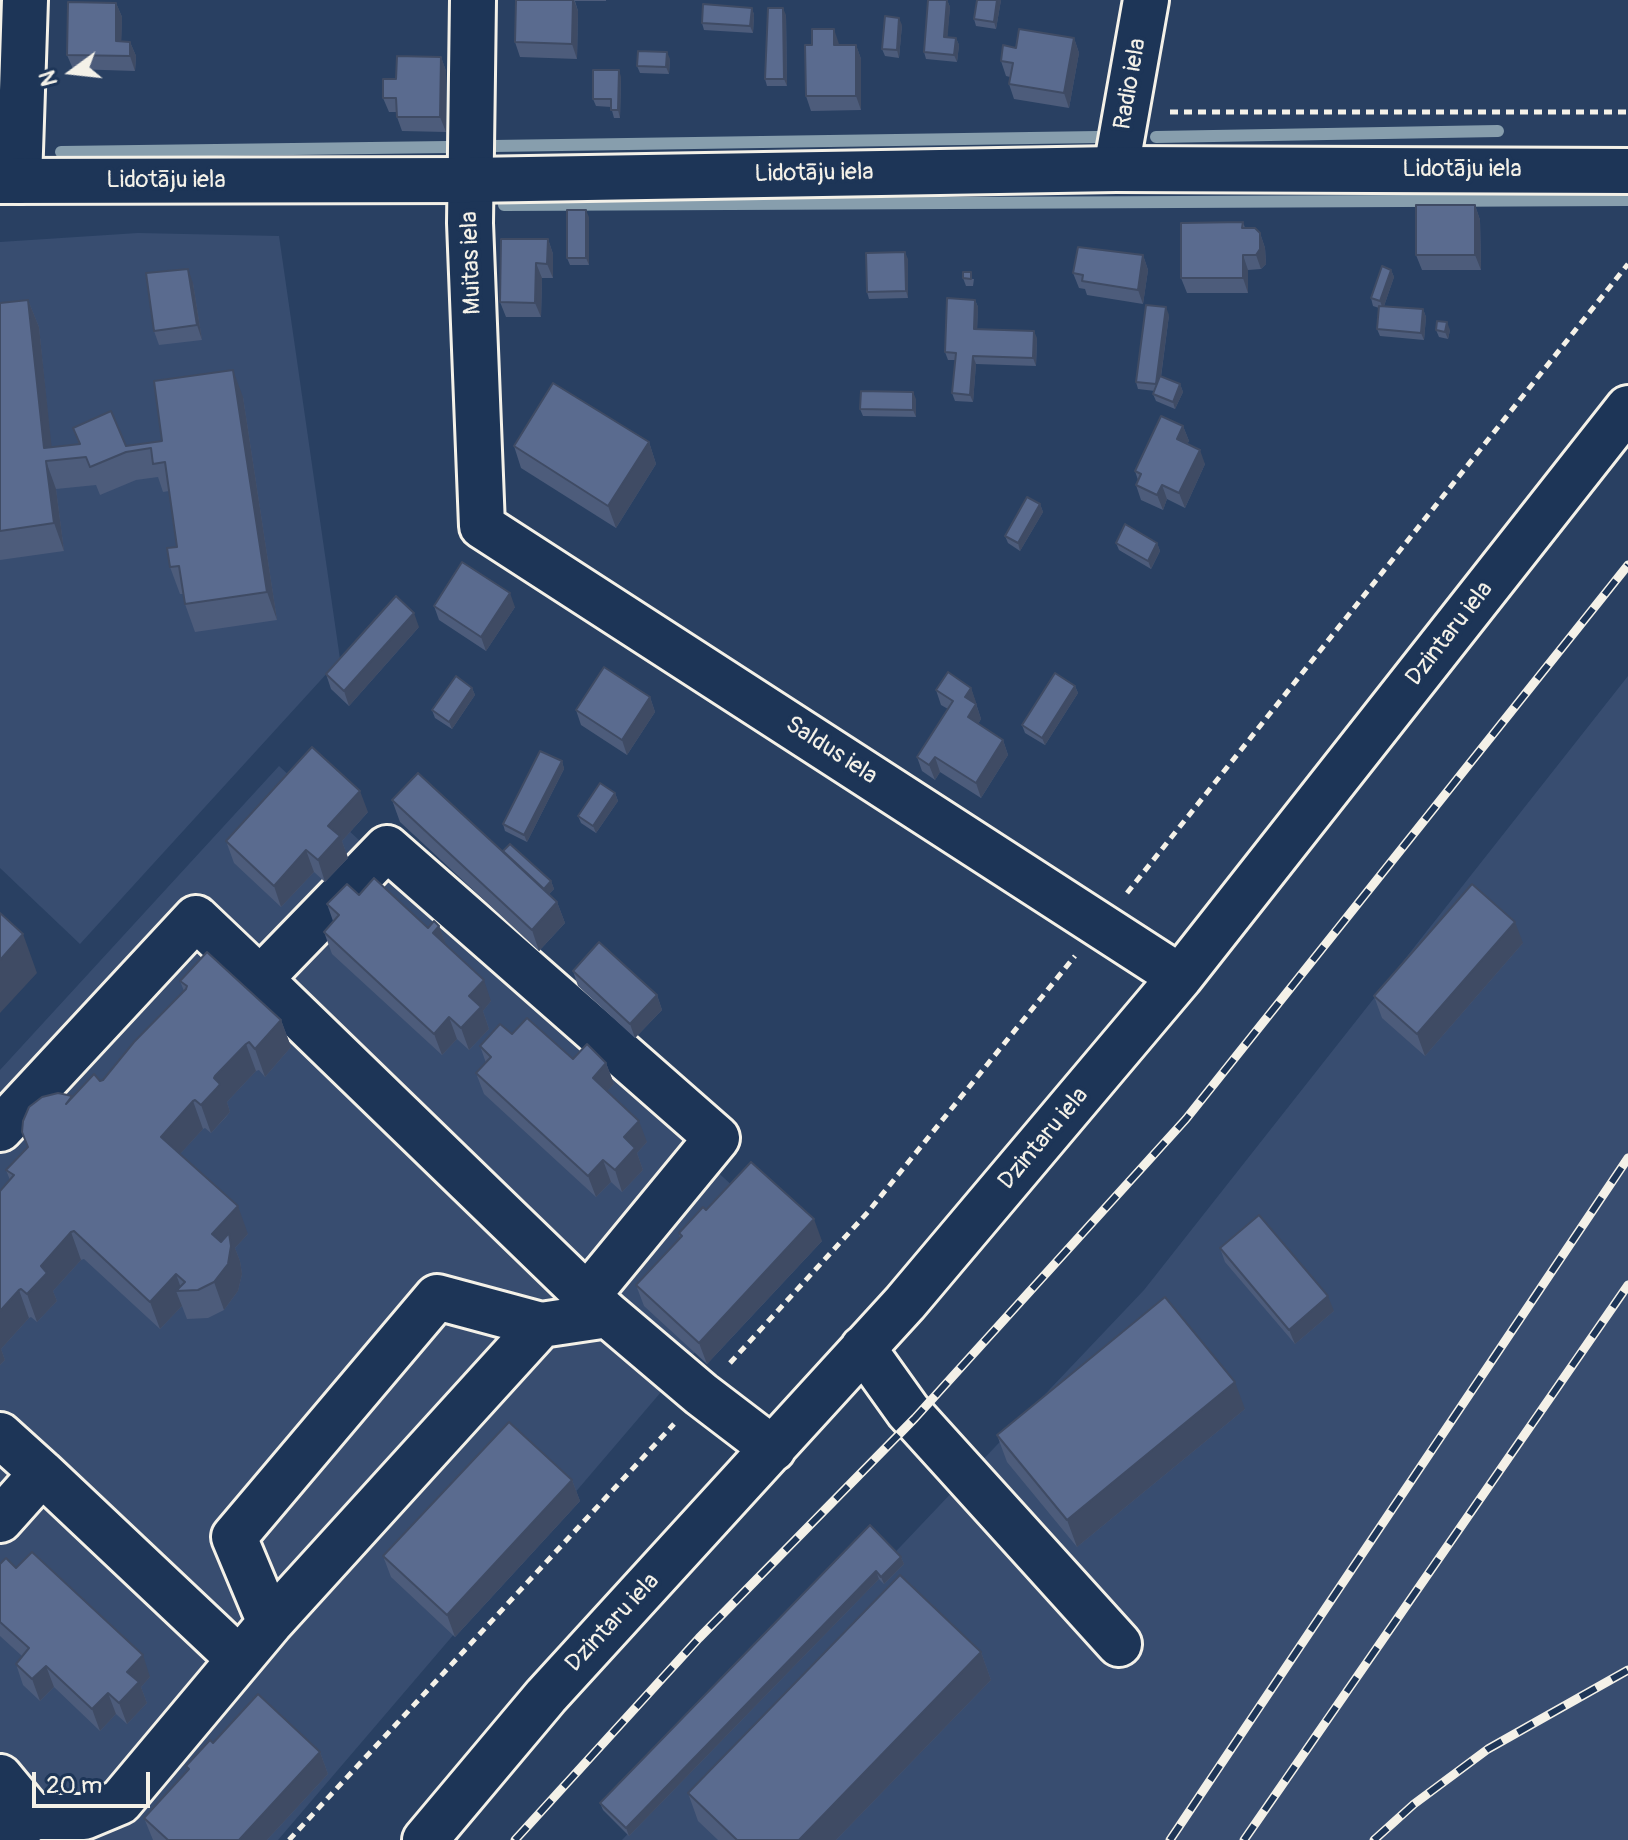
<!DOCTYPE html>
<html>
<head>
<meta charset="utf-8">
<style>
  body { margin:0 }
  #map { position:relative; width:1628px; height:1840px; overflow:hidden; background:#294062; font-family:Pangolin,sans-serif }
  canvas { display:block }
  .north { position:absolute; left:32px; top:32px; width:80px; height:80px; -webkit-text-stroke:6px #1d3557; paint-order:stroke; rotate:255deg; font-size:22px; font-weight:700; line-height:32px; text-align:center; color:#f4f1e8 }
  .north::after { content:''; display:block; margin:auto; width:28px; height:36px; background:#f4f1e8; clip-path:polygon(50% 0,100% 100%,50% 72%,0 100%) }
  .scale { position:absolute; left:32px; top:1772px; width:118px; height:36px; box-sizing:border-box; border:4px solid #f4f1e8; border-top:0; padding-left:10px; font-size:24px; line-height:28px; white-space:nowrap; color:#f4f1e8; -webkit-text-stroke:6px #1d3557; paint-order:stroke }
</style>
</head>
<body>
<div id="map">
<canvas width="1628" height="1840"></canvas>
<div class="north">N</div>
<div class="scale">20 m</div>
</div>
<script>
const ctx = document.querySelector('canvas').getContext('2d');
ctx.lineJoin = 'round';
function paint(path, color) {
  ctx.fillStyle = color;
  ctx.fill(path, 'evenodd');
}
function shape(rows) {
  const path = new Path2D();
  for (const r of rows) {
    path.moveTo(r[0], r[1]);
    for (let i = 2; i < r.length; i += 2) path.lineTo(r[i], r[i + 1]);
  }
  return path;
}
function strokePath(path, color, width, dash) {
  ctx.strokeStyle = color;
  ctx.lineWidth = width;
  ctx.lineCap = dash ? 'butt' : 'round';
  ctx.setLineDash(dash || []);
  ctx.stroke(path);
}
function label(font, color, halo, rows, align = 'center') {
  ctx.font = font + ' Pangolin,sans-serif';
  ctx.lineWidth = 8;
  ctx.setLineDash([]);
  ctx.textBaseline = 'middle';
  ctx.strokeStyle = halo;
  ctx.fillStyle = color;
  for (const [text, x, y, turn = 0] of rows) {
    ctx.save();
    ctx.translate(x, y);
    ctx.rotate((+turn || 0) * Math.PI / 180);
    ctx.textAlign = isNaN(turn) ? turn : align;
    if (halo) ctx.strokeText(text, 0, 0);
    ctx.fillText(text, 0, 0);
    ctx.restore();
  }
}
paint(shape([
  [138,233,279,236,340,659,80,944,0,868,0,242],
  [1628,676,1628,1840,622,1840,1144,1290],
  [279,766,791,1240,278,1840,46,1840,0,1786,0,1070]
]), '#384d70');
strokePath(shape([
  [1156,137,1498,131],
  [493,146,1098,137],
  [61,152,448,147],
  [504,205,1628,200]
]), '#879ead', 12);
const minor = shape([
  [473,0,470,223,482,526,1180,977],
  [1116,169,1146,0],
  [19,181,25,0],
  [0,1129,196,918,260,979],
  [587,1296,717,1138,387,848,260,979,587,1296,608,1315],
  [541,1325,270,1623,234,1537,437,1297,541,1325,608,1315,701,1394,773,1449],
  [863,1348,908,1411,1119,1644],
  [0,1435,42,1473],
  [0,1520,42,1473,239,1659],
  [0,1777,33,1817,84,1817,120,1802,270,1623],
  [0,1833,12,1833,33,1817],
  [425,1840,546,1696,905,1303,1180,977,1628,408]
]);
const major = shape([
  [0,181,470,180,1116,169,1628,171]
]);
strokePath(minor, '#f4f1e8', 50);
strokePath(major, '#f4f1e8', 50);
strokePath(shape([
  [1170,112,1628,112],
  [1127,893,1628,264],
  [730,1363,868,1212,1075,956],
  [289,1840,674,1424]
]), '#f4f1e8', 5, [8, 6]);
strokePath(minor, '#1d3557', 44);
strokePath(major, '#1d3557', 44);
const rail = shape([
  [515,1840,699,1638,915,1418,1186,1119,1628,565],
  [1170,1840,1628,1158],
  [1244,1840,1628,1285],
  [1374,1840,1414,1804,1488,1749,1628,1670]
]);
strokePath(rail, '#f4f1e8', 9);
strokePath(rail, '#1d3557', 6, [18]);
paint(shape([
  [516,0,606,0,606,1,575,1,578,11,577,59,520,57,515,42],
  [947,0,950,7,947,37,956,38,959,45,957,62,926,59,924,52],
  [1001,0,996,29,976,26,974,19],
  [116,3,122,17,121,41,130,42,136,56,135,71,73,69,67,55],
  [752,8,754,15,753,33,704,30,702,23],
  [786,15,787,86,767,86,765,79],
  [902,25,899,58,885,56,882,49],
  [1074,38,1079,53,1069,108,1014,99,1009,84,1010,77,1006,76,1001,61,1016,48],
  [812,45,856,45,861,59,861,110,811,111,806,96],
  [441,57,446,71,446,132,402,131,397,117,397,112,389,112,383,98,396,79],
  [670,59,669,74,640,73,637,66],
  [621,77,620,118,614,118,611,107,596,106,593,99],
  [1475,205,1480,220,1481,270,1422,270,1416,255],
  [589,217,589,265,570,265,567,258],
  [1243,222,1245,228,1260,233,1265,248,1266,264,1261,269,1248,270,1248,293,1187,293,1181,278],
  [548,239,553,254,553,278,542,278,541,317,506,317,500,302],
  [1143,255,1148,270,1143,304,1087,295,1085,289,1079,288,1073,273],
  [908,259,908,298,869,299,867,292],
  [1391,270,1394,277,1384,306,1423,309,1426,317,1424,340,1380,336,1377,329,1379,308,1373,306,1371,298],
  [963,278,974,279,973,286,966,286],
  [193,283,202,340,159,345,154,331],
  [28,300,39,327,51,447,79,444,73,428,126,446,162,441,243,397,277,620,195,632,185,604,183,594,180,594,170,567,177,547,169,491,163,492,158,477,136,480,100,495,96,485,56,489,64,551,0,560,0,303],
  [975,300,978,307,977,329,1037,338,1036,366,976,364,973,402,955,401,952,393,955,360,948,360,945,352],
  [1169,315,1161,377,1180,384,1183,392,1175,409,1156,401,1153,394,1155,391,1138,389,1136,382],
  [1436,330,1450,330,1448,339,1439,337],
  [916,399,916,417,863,416,860,409],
  [1183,426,1189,441,1187,444,1205,464,1185,508,1167,499,1163,510,1141,500,1136,485,1138,480,1135,471],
  [649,442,656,464,616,528,521,468,514,446],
  [1040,504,1043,512,1020,551,1008,543,1005,536],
  [1116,543,1157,543,1160,551,1151,569,1119,550],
  [434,606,515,607,486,651,439,620],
  [419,627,349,706,331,689,326,674],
  [1075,686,1078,693,1045,745,1025,733,1022,725],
  [472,688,475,695,452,729,435,718,432,710],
  [971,688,981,719,978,724,1003,740,1008,755,981,798,940,772,935,780,922,771,917,757,948,709,941,705,936,690],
  [650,697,655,712,627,755,581,725,576,710],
  [562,761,564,769,527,842,505,831,503,824],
  [615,793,618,801,596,833,581,823,578,816],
  [392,800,503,851,551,881,554,889,549,894,557,902,565,923,539,951,400,822],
  [368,812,342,841,348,858,325,882,314,872,281,907,234,863,226,841],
  [359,895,428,928,439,926,446,945,491,1001,483,1011,489,1029,469,1050,457,1039,442,1055,332,954,324,932,333,921,327,904],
  [1523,943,1425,1056,1382,1018,1374,996],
  [573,971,657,995,662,1010,635,1038,578,986],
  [180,981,281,1020,291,1047,265,1077,259,1070,256,1071,227,1102,230,1112,226,1117,211,1133,205,1128,203,1129,180,1154,248,1234,235,1248,240,1261,242,1274,238,1291,224,1310,208,1318,187,1319,182,1306,160,1329,84,1259,81,1260,53,1291,57,1301,37,1322,31,1317,29,1318,1,1349,5,1360,0,1365,0,1191,10,1180,6,1170,72,1098,103,1080,184,991],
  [512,1034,573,1059,606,1063,614,1084,607,1091,647,1142,637,1153,643,1170,622,1192,611,1182,596,1197,484,1094,476,1073,486,1063,480,1046],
  [706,1210,822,1241,707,1364,644,1306,636,1285,680,1238,679,1233],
  [1220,1248,1334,1311,1295,1344,1225,1262],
  [1245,1409,1077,1547,1007,1462,997,1435],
  [572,1480,580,1501,455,1637,391,1577,383,1556],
  [870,1525,901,1557,904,1564,884,1584,879,1579,629,1836,603,1810,600,1803],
  [0,1564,150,1677,141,1687,147,1703,127,1724,116,1714,100,1731,54,1687,40,1701,23,1685,16,1664,22,1656,0,1636],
  [981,1652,991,1680,836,1840,718,1840,698,1821,688,1793],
  [213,1743,320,1752,328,1774,267,1840,153,1840,144,1818,188,1770,186,1766]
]), '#4d5c7b');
paint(shape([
  [573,0,574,0,578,11,577,59,572,44],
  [947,0,950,7,947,44,944,37],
  [997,0,1001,0,996,29,994,22],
  [116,3,122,17,121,56,116,41],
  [752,8,754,15,753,33,750,26],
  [783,8,786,15,787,86,784,79],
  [899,18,902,25,899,58,897,50],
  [834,29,839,44,840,60,834,45],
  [956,38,959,45,957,62,954,55],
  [1074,38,1079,53,1069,108,1064,93],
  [130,42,136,56,135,71,130,56],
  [856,45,861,59,861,110,856,96],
  [667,52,670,59,669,74,666,67],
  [441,57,446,71,446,132,440,117],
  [619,70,621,77,620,118,618,110],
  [1475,205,1480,220,1481,270,1475,255],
  [586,210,589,217,589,265,586,258],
  [1260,233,1265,248,1266,264,1261,269,1256,255],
  [548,239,553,254,553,278,547,264],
  [905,252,908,259,908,298,906,291],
  [1143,255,1148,270,1143,304,1138,290],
  [1243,255,1248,270,1248,293,1243,278],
  [536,263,542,278,541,317,535,303],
  [188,269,193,283,202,340,197,325],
  [1391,270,1394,277,1383,309,1380,301],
  [28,300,39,327,53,460,44,448],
  [975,300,978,307,977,336,974,329],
  [1166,307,1169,315,1159,391,1156,384],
  [1423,309,1426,317,1424,340,1421,333],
  [1447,322,1450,330,1448,339,1445,332],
  [1034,331,1037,338,1036,366,1033,358],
  [973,356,976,364,973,402,970,395],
  [233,370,243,397,277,620,267,592],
  [1180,384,1183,392,1175,409,1173,402],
  [913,392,916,399,916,417,913,410],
  [1183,426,1189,441,1182,453,1177,439],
  [649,442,656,464,616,528,608,506],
  [1200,450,1205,464,1185,508,1179,493],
  [46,461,56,489,64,551,54,523],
  [1162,485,1167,499,1163,510,1157,495],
  [1040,504,1043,512,1020,551,1018,543],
  [1157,543,1160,551,1151,569,1148,561],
  [510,593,515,607,486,651,481,637],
  [414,613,419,627,349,706,344,691],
  [1075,686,1078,693,1045,745,1042,738],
  [472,688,475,695,452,729,449,722],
  [971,688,976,702,970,712,965,697],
  [650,697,655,712,627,755,622,740],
  [976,704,981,719,973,732,968,717],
  [1003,740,1008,755,981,798,976,783],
  [935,757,940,772,935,780,929,765],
  [562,761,564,769,527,842,524,835],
  [360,791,368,812,342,841,348,858,325,882,318,860,328,826],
  [615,793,618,801,596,833,593,826],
  [306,850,314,872,281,907,274,886],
  [551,881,554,889,543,900,540,893],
  [557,902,565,923,539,951,532,930],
  [1515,922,1523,943,1425,1056,1417,1034],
  [439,926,447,947,433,933],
  [23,934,37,973,0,1013,0,960],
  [484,980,491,1001,483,1011,489,1029,469,1050,461,1028,469,996],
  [657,995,662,1010,635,1038,630,1024],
  [449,1017,457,1039,442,1055,434,1034],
  [281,1020,291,1047,265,1077,255,1049],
  [246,1044,256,1071,227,1102,230,1112,211,1133,201,1105,214,1078],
  [606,1063,614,1084,600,1099,593,1078],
  [193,1101,203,1129,171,1164,161,1137],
  [639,1121,647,1142,637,1153,643,1170,622,1192,615,1170,624,1137],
  [603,1160,611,1182,596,1197,588,1176],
  [238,1206,248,1234,235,1248,240,1261,242,1274,238,1291,224,1310,214,1282,212,1234],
  [814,1219,822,1241,707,1364,699,1343],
  [71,1232,81,1260,53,1291,57,1301,37,1322,27,1294,41,1266],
  [176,1274,182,1291,176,1291,182,1306,160,1329,150,1302],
  [19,1290,29,1318,1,1349,5,1360,0,1365,0,1311],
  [1328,1296,1334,1311,1295,1344,1289,1330],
  [1235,1382,1245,1409,1077,1547,1067,1520],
  [572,1480,580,1501,455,1637,447,1615],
  [901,1557,904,1564,884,1584,881,1577],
  [876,1571,879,1579,629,1836,626,1828],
  [981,1652,991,1680,836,1840,799,1840],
  [143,1655,150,1677,141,1687,147,1703,127,1724,119,1703,127,1672],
  [46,1666,54,1687,40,1701,32,1679],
  [108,1693,116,1714,100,1731,92,1709],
  [320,1752,328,1774,267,1840,239,1840]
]), '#3f4b64');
const building = shape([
  [516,0,573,0,572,44,515,42,516,0],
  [928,0,947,0,944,37,956,38,954,55,924,52,928,0],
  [977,0,997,0,994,22,974,19,977,0],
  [68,2,116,3,116,41,130,42,130,56,67,55,68,2],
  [703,4,752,8,750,26,702,23,703,4],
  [768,8,783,8,784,79,765,79,768,8],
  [885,16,899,18,897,50,882,49,885,16],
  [812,29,834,29,834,45,856,45,856,96,806,96,805,45,812,45,812,29],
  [1019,29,1074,38,1064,93,1009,84,1013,63,1001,61,1003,45,1016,48,1019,29],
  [638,51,667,52,666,67,637,66,638,51],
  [397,56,441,57,440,117,397,117,396,98,383,98,383,79,396,79,397,56],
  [593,70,619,70,618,110,611,110,611,99,593,99,593,70],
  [1416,205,1475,205,1475,255,1416,255,1416,205],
  [567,210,586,210,586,258,567,258,567,210],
  [1243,222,1242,228,1255,228,1260,233,1260,249,1256,255,1243,255,1243,278,1181,278,1181,223,1243,222],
  [501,239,548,239,547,264,536,263,535,303,500,302,501,239],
  [1078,247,1143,255,1138,290,1082,281,1083,275,1073,273,1078,247],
  [905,252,906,291,867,292,866,253,905,252],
  [1382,266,1391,270,1380,301,1371,298,1382,266],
  [188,269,197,325,154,331,146,273,188,269],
  [963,272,971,272,971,279,963,278,963,272],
  [947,298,975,300,974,329,1034,331,1033,358,973,356,970,395,952,393,956,353,945,352,947,298],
  [28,300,44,448,80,444,73,428,111,411,126,446,162,441,154,381,233,370,267,592,185,604,179,566,170,567,167,548,177,547,165,462,153,464,151,448,126,452,90,467,86,457,46,461,54,523,0,531,0,303,28,300],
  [1146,305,1166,307,1156,384,1136,382,1146,305],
  [1379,306,1423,309,1421,333,1377,329,1379,306],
  [1437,321,1447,322,1445,332,1436,330,1437,321],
  [1160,376,1180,384,1173,402,1153,394,1160,376],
  [553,383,649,442,608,506,514,446,553,383],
  [861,391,913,392,913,410,860,409,861,391],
  [1161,416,1183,426,1177,439,1200,450,1179,493,1162,485,1157,495,1136,485,1141,474,1135,471,1161,416],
  [1027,497,1040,504,1018,543,1005,536,1027,497],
  [1125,524,1157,543,1148,561,1116,543,1125,524],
  [462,562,510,593,481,637,434,606,462,562],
  [396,596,414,613,344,691,326,674,396,596],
  [604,667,650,697,622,740,576,710,604,667],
  [948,672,971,688,965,697,976,704,968,717,1003,740,976,783,935,757,929,765,917,757,953,701,936,690,948,672],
  [1055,673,1075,686,1042,738,1022,725,1055,673],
  [456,676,472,688,449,722,432,710,456,676],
  [312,747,360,791,328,826,340,836,318,860,306,850,274,886,226,841,312,747],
  [540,751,562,761,524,835,503,824,540,751],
  [418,773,557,902,532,930,392,800,418,773],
  [600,783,615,793,593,826,578,816,600,783],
  [510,844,551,881,544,889,503,851,510,844],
  [374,878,428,928,434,921,439,926,433,933,484,980,469,996,481,1007,461,1028,449,1017,434,1034,324,932,339,915,327,904,347,884,359,895,374,878],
  [1472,884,1515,922,1417,1034,1374,996,1472,884],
  [0,913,23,934,0,960,0,913],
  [599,942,657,995,630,1024,573,971,599,942],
  [207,952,281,1020,255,1049,249,1042,246,1044,215,1076,214,1078,220,1084,216,1089,201,1105,195,1100,193,1101,161,1137,238,1206,212,1234,221,1242,229,1233,231,1246,228,1264,214,1282,198,1290,176,1291,185,1282,176,1274,150,1302,74,1231,71,1232,41,1266,47,1273,27,1294,21,1289,19,1290,0,1311,0,1191,14,1175,6,1170,28,1147,22,1132,23,1121,29,1107,42,1097,58,1093,72,1096,66,1104,94,1074,100,1081,103,1080,134,1042,186,989,187,986,180,981,207,952],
  [527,1018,573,1059,587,1044,606,1063,593,1078,639,1121,624,1137,635,1148,615,1170,603,1160,588,1176,476,1073,491,1057,480,1046,500,1024,512,1034,527,1018],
  [751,1162,814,1219,699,1343,636,1285,682,1236,679,1233,703,1207,706,1210,751,1162],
  [1259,1215,1328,1296,1289,1330,1220,1248,1259,1215],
  [1165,1297,1235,1382,1067,1520,997,1435,1165,1297],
  [509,1422,572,1480,447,1615,383,1556,509,1422],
  [870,1525,901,1557,881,1577,876,1571,626,1828,600,1803,870,1525],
  [32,1552,143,1655,127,1672,139,1682,119,1703,108,1693,92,1709,46,1666,32,1679,16,1664,29,1648,0,1622,0,1564,6,1558,16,1568,32,1552],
  [900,1575,981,1652,799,1840,737,1840,688,1793,900,1575],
  [258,1694,320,1752,239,1840,168,1840,144,1818,189,1769,186,1766,210,1740,213,1743,258,1694]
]);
paint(building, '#5a6b8f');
strokePath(building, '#3f4b64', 2);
label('24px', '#f4f1e8', '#1d3557', [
  ["Radio iela",1131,84,-80],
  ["Lidotāju iela",1462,170],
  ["Lidotāju iela",814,174,-1],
  ["Lidotāju iela",166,181],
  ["Muitas iela",472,263,-92],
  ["Dzintaru iela",1450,634,-52],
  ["Saldus iela",831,751,33],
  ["Dzintaru iela",1044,1139,-50],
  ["Dzintaru iela",613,1623,-47]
]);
</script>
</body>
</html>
